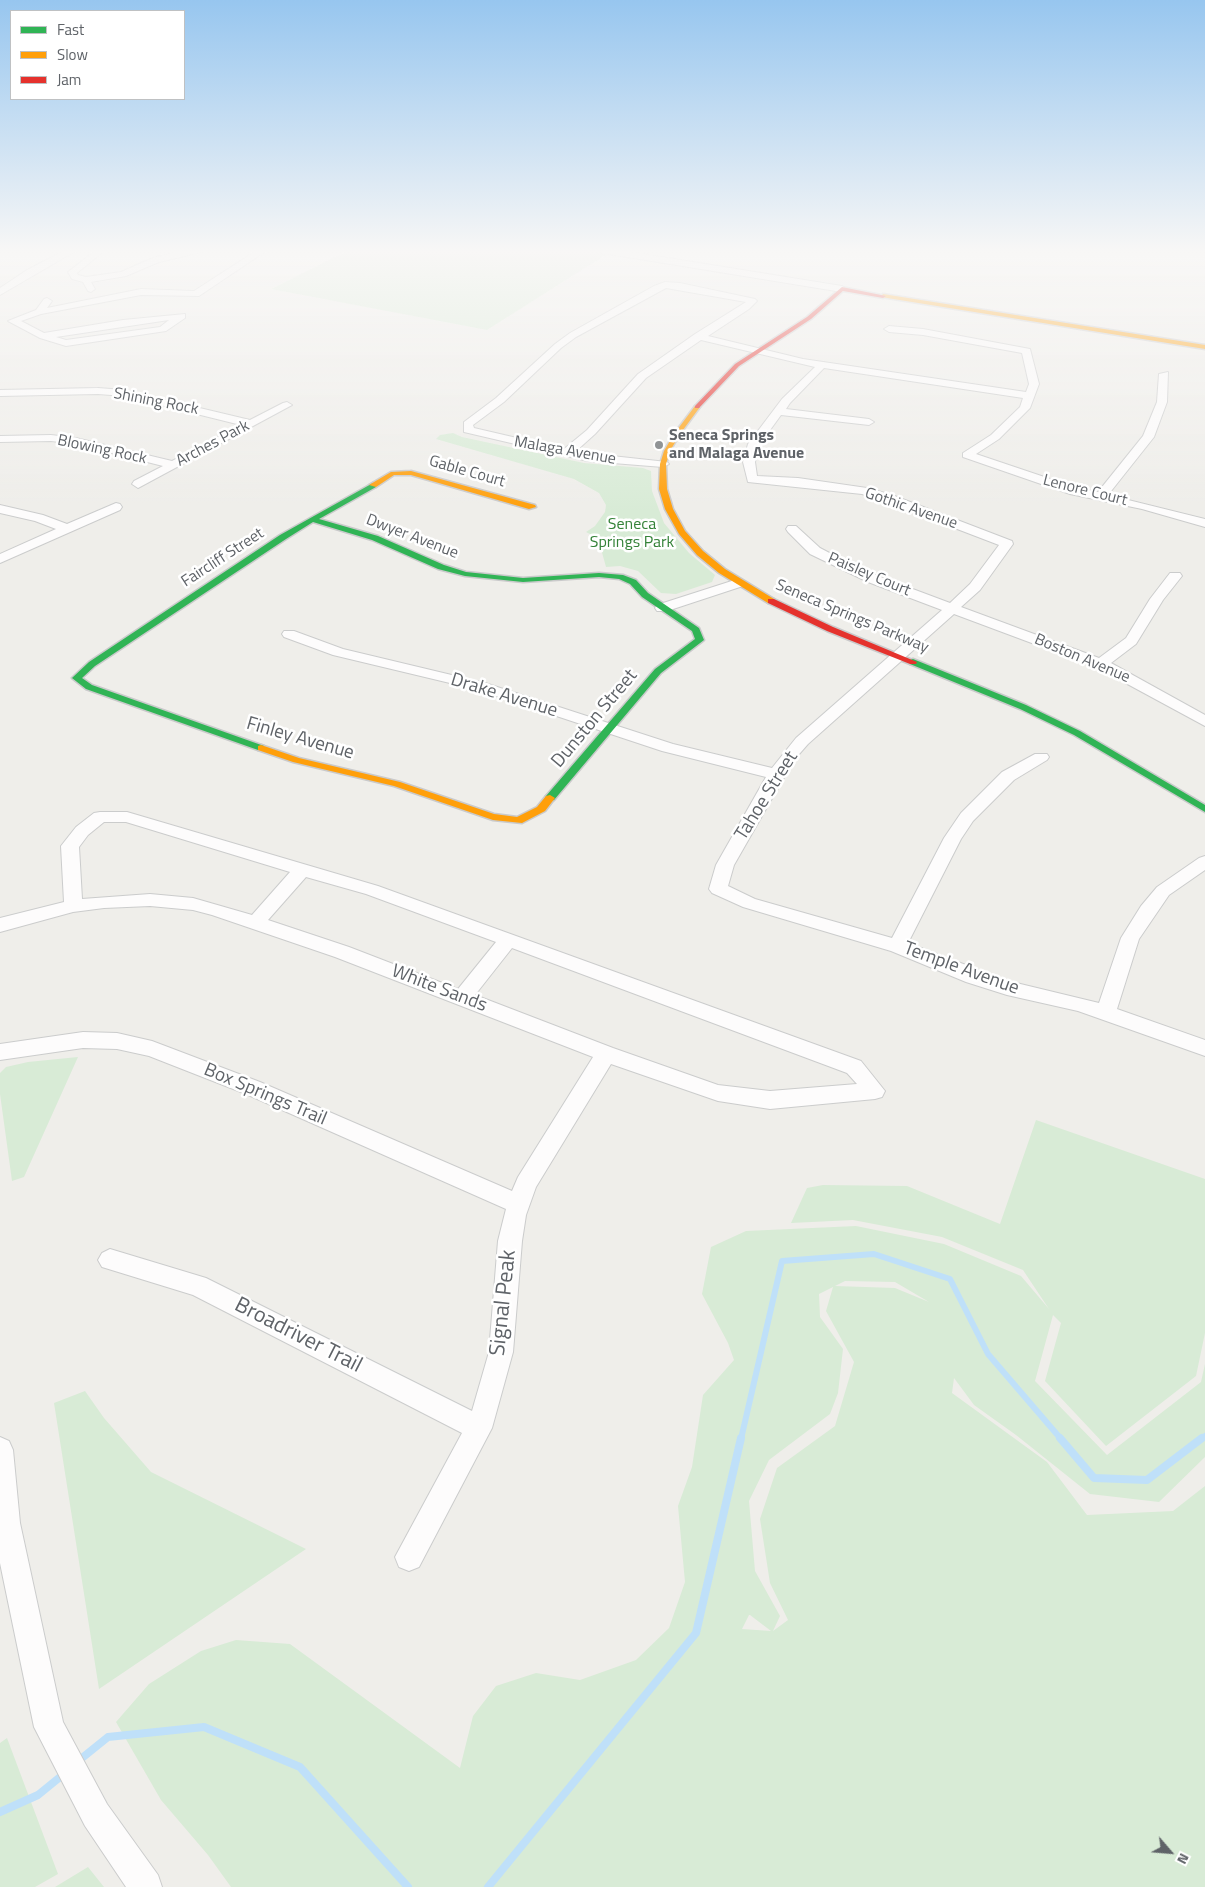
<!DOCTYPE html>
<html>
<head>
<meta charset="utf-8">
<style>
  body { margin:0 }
  #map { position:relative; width:1205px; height:1887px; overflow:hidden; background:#efeeea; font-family:"Titillium Web",sans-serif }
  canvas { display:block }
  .legend { position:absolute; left:10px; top:10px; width:175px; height:90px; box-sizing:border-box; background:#fff; border:1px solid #bfc1c3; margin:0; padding:6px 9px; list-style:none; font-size:15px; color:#5f6368 }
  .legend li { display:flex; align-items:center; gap:10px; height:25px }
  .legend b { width:25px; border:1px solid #bfc1c3 }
  .north { position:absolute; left:1145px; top:1827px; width:50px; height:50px; -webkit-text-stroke:4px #fff; paint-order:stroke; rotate:117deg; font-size:14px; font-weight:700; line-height:20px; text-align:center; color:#5f6368 }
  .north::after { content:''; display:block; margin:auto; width:18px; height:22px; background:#5f6368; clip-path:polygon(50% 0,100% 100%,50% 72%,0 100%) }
</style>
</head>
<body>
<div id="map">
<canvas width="1205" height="1887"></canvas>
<ul class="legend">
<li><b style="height:6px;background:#30b455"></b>Fast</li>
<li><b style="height:6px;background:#ff9f0a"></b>Slow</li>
<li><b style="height:6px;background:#e5322d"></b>Jam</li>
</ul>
<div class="north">N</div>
</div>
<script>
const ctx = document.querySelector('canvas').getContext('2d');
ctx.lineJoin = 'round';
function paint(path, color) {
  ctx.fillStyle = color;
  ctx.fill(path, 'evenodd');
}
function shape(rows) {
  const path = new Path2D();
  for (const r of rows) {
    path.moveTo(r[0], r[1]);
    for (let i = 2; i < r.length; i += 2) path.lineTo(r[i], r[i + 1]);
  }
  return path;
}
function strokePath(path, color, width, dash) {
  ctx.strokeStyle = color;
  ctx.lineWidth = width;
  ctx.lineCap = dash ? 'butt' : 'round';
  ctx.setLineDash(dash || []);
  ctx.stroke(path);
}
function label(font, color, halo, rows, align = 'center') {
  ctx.font = font + ' "Titillium Web",sans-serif';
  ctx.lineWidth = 5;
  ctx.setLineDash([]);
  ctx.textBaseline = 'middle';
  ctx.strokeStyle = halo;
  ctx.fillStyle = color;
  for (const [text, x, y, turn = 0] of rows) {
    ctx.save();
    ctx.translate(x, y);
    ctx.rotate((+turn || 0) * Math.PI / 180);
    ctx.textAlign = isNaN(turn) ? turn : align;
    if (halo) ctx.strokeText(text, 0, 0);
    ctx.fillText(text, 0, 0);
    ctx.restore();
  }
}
paint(shape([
  [351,249,615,249,487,330,271,289],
  [453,433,462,437,584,463,643,468,651,471,652,491,664,523,689,553,715,575,712,582,676,594,661,593,638,571,620,566,606,567,598,538,586,532,595,526,605,512,606,505,599,493,574,479,436,439,440,435],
  [78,1057,24,1177,12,1181,0,1094,0,1073,6,1067,28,1062],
  [1036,1120,1205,1179,1205,1333,1196,1376,1106,1446,1045,1381,1061,1323,1053,1315,1035,1381,1107,1455,1201,1382,1205,1364,1205,1457,1159,1502,1090,1494,1016,1435,974,1405,954,1378,952,1393,1047,1462,1087,1515,1173,1511,1205,1486,1205,1887,231,1887,208,1855,161,1800,116,1722,149,1684,201,1651,236,1640,290,1644,460,1768,473,1716,496,1686,536,1673,580,1680,636,1660,669,1628,685,1582,678,1506,692,1467,703,1395,734,1360,728,1343,702,1294,711,1247,746,1231,856,1226,944,1244,1021,1276,1049,1309,1023,1270,942,1237,853,1220,791,1223,807,1188,823,1185,907,1186,1000,1224],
  [845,1281,895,1282,929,1302,895,1288,835,1286],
  [833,1287,826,1311,854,1362,835,1426,777,1468,760,1519,770,1583,788,1620,773,1631,780,1616,755,1571,749,1501,769,1460,830,1414,838,1393,843,1349,820,1317,819,1294],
  [749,1615,750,1615,771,1631,742,1629],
  [85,1391,104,1418,151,1472,306,1549,99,1689,54,1403],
  [7,1738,58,1874,35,1887,0,1887,0,1743],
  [88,1867,104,1887,55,1887]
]), '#d8ebd6');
strokePath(shape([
  [741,1439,782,1261,874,1254,950,1279,988,1354,1061,1439],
  [1200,1439,1205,1436]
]), '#bfe0f9', 6);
strokePath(shape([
  [1060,1438,1094,1478,1147,1480,1202,1438],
  [77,1762,108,1737,204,1727,300,1767,408,1887],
  [0,1812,38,1795,65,1773],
  [488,1887,696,1633,741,1438]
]), '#bfe0f9', 8);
const street = shape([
  [68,249,79,249,0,295,0,288,27,270,68,249],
  [93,249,104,251,77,273,78,275,86,277,121,272,153,258,190,249,215,249,159,262,126,276,91,282,95,289,91,292,88,291,83,282,72,279,68,272,95,251,93,249],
  [259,249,266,251,199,296,141,295,41,314,21,321,44,333,123,320,185,314,185,318,166,331,66,346,40,338,8,321,36,310,44,299,47,298,52,301,47,308,141,289,194,291,259,249],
  [169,320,160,327,66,340,56,337,169,320],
  [578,249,618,250,842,286,846,289,842,292,578,249],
  [665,282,680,283,755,299,757,301,749,309,708,336,803,359,1026,392,1029,384,1022,353,923,335,889,332,884,329,889,326,923,329,1030,349,1039,384,1030,408,999,439,976,454,1077,488,1098,492,1143,436,1157,402,1159,374,1168,372,1167,402,1154,437,1108,495,1205,519,1205,527,1142,509,1070,494,963,457,963,453,991,435,1020,407,1023,398,824,368,790,403,786,409,869,419,874,422,869,425,781,415,760,444,755,462,757,476,798,478,867,488,892,495,1012,541,1013,544,980,590,961,607,1099,658,1126,638,1150,599,1170,573,1180,573,1182,576,1163,600,1136,644,1111,663,1205,715,1205,726,1096,667,954,614,808,744,794,760,734,865,728,886,755,899,892,938,944,838,961,813,1002,772,1035,754,1047,754,1049,757,1047,760,1014,780,973,821,961,839,908,943,1008,981,1099,1003,1121,938,1141,906,1157,887,1199,858,1205,856,1205,870,1169,895,1139,939,1117,1009,1205,1040,1205,1056,1078,1011,1007,995,966,982,891,951,743,907,712,893,709,889,716,865,766,777,662,751,475,689,333,655,284,637,282,634,284,631,294,631,343,649,485,683,673,744,772,768,796,738,942,610,868,582,810,554,788,532,786,529,788,526,796,526,820,548,839,558,878,576,950,603,970,584,999,545,884,501,862,494,748,482,743,462,748,444,782,399,815,367,701,340,646,378,595,434,575,452,667,462,669,464,663,467,588,461,464,432,464,422,496,398,555,344,570,333,654,286,665,282],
  [666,288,746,302,695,334,638,374,587,430,564,449,474,428,473,425,504,402,561,348,576,337,666,288],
  [98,388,124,390,250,420,283,403,287,402,292,405,138,488,132,484,134,481,163,466,76,444,51,441,0,442,0,436,51,435,76,438,172,461,241,425,124,396,98,394,0,396,0,390,98,388],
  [116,503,120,504,122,507,120,510,0,563,0,554,56,529,35,521,0,513,0,505,43,515,67,524,116,503],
  [738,579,745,583,743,586,667,611,657,611,655,608,657,605,738,579],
  [100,812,127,812,378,886,861,1061,885,1091,882,1097,875,1099,770,1109,718,1101,611,1064,536,1187,526,1215,522,1241,513,1352,492,1428,419,1567,409,1571,399,1567,395,1557,462,1433,193,1295,102,1267,98,1260,102,1253,110,1249,206,1278,472,1411,489,1352,498,1241,506,1209,246,1094,149,1056,117,1049,83,1048,0,1060,0,1044,83,1032,117,1033,152,1041,260,1082,512,1191,518,1177,593,1057,335,957,212,915,193,910,150,906,104,908,73,912,0,932,0,918,64,902,61,846,76,827,94,813,100,812],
  [104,822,126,822,290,872,252,915,193,898,150,894,82,899,79,847,88,835,104,822],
  [306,877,366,894,496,942,458,989,349,947,268,920,306,877],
  [512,948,847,1073,857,1084,770,1091,718,1085,613,1048,475,995,512,948],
  [0,1437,9,1441,13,1450,20,1523,63,1722,107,1804,158,1875,162,1887,126,1887,85,1826,34,1727,0,1563,0,1437]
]);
const fast = shape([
  [373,483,376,483,376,487,319,519,378,536,444,565,466,572,523,578,599,573,623,575,636,580,648,593,699,628,704,640,661,673,554,800,550,801,545,798,546,796,655,669,695,639,692,631,642,597,630,584,619,579,599,577,523,582,465,576,438,569,372,540,313,522,286,539,95,666,82,678,92,685,264,746,264,750,258,750,86,689,72,678,89,662,280,535,373,483],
  [913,659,1026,705,1080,731,1205,805,1205,812,1074,735,1020,709,910,664,910,660,913,659]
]);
const slow = shape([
  [883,294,1205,345,1205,349,881,297,883,294],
  [695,406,700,407,680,434,670,451,666,464,667,489,673,509,685,531,703,551,725,569,774,599,774,603,768,603,719,573,697,555,679,534,665,509,659,489,660,464,664,451,674,434,695,406],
  [411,471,535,505,536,507,529,509,411,475,394,475,376,487,369,485,391,472,411,471],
  [261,745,299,758,400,782,494,814,517,817,537,807,546,796,550,795,555,798,545,811,522,823,493,820,394,786,293,762,258,750,258,746,261,745]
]);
const jam = shape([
  [842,287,886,296,883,298,843,291,811,319,739,366,699,408,695,408,695,406,735,364,807,317,842,287],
  [768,599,774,599,833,627,917,662,916,664,910,664,827,631,768,603,768,599]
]);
strokePath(street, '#cbcccc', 2);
strokePath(fast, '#cacacb', 3);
strokePath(slow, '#cacacb', 3);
strokePath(jam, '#cacacb', 3);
paint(street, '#fdfcfc');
paint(fast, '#30b455');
paint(slow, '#ff9f0a');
paint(jam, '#e5322d');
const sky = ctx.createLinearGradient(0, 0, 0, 513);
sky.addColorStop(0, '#97c6ef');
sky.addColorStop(0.49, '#f8f7f6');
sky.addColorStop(1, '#f8f7f600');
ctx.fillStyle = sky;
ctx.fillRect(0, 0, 1205, 513);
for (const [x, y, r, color] of [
  [659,445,5,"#919496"]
]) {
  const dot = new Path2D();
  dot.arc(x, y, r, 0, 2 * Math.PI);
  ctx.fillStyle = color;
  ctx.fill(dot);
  strokePath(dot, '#fff', 2);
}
label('16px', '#5f6368', '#fff', [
  ["Shining Rock",156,402,11],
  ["Arches Park",213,444,-28],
  ["Blowing Rock",102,450,12],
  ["Malaga Avenue",565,451,10],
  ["Gable Court",467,472,16],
  ["Lenore Court",1085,491,14],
  ["Gothic Avenue",911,509,19],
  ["Dwyer Avenue",412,537,21],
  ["Faircliff Street",223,558,-33],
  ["Paisley Court",869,575,23],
  ["Seneca Springs Parkway",852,617,23],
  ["Boston Avenue",1082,659,23]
]);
label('bold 16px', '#5f6368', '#fff', [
  ["Seneca Springs",669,436],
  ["and Malaga Avenue",669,454]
], 'left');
label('16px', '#348238', '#fff', [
  ["Seneca",632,525],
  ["Springs Park",632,543]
]);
label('19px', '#5f6368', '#fff', [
  ["Drake Avenue",504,696,17],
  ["Dunston Street",595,719,-50],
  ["Finley Avenue",300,739,16],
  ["Tahoe Street",767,796,-58],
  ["Temple Avenue",961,969,20],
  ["White Sands",439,989,21],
  ["Box Springs Trail",265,1095,23]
]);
label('22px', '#5f6368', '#fff', [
  ["Signal Peak",504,1303,-84],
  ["Broadriver Trail",298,1336,27]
]);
</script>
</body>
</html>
